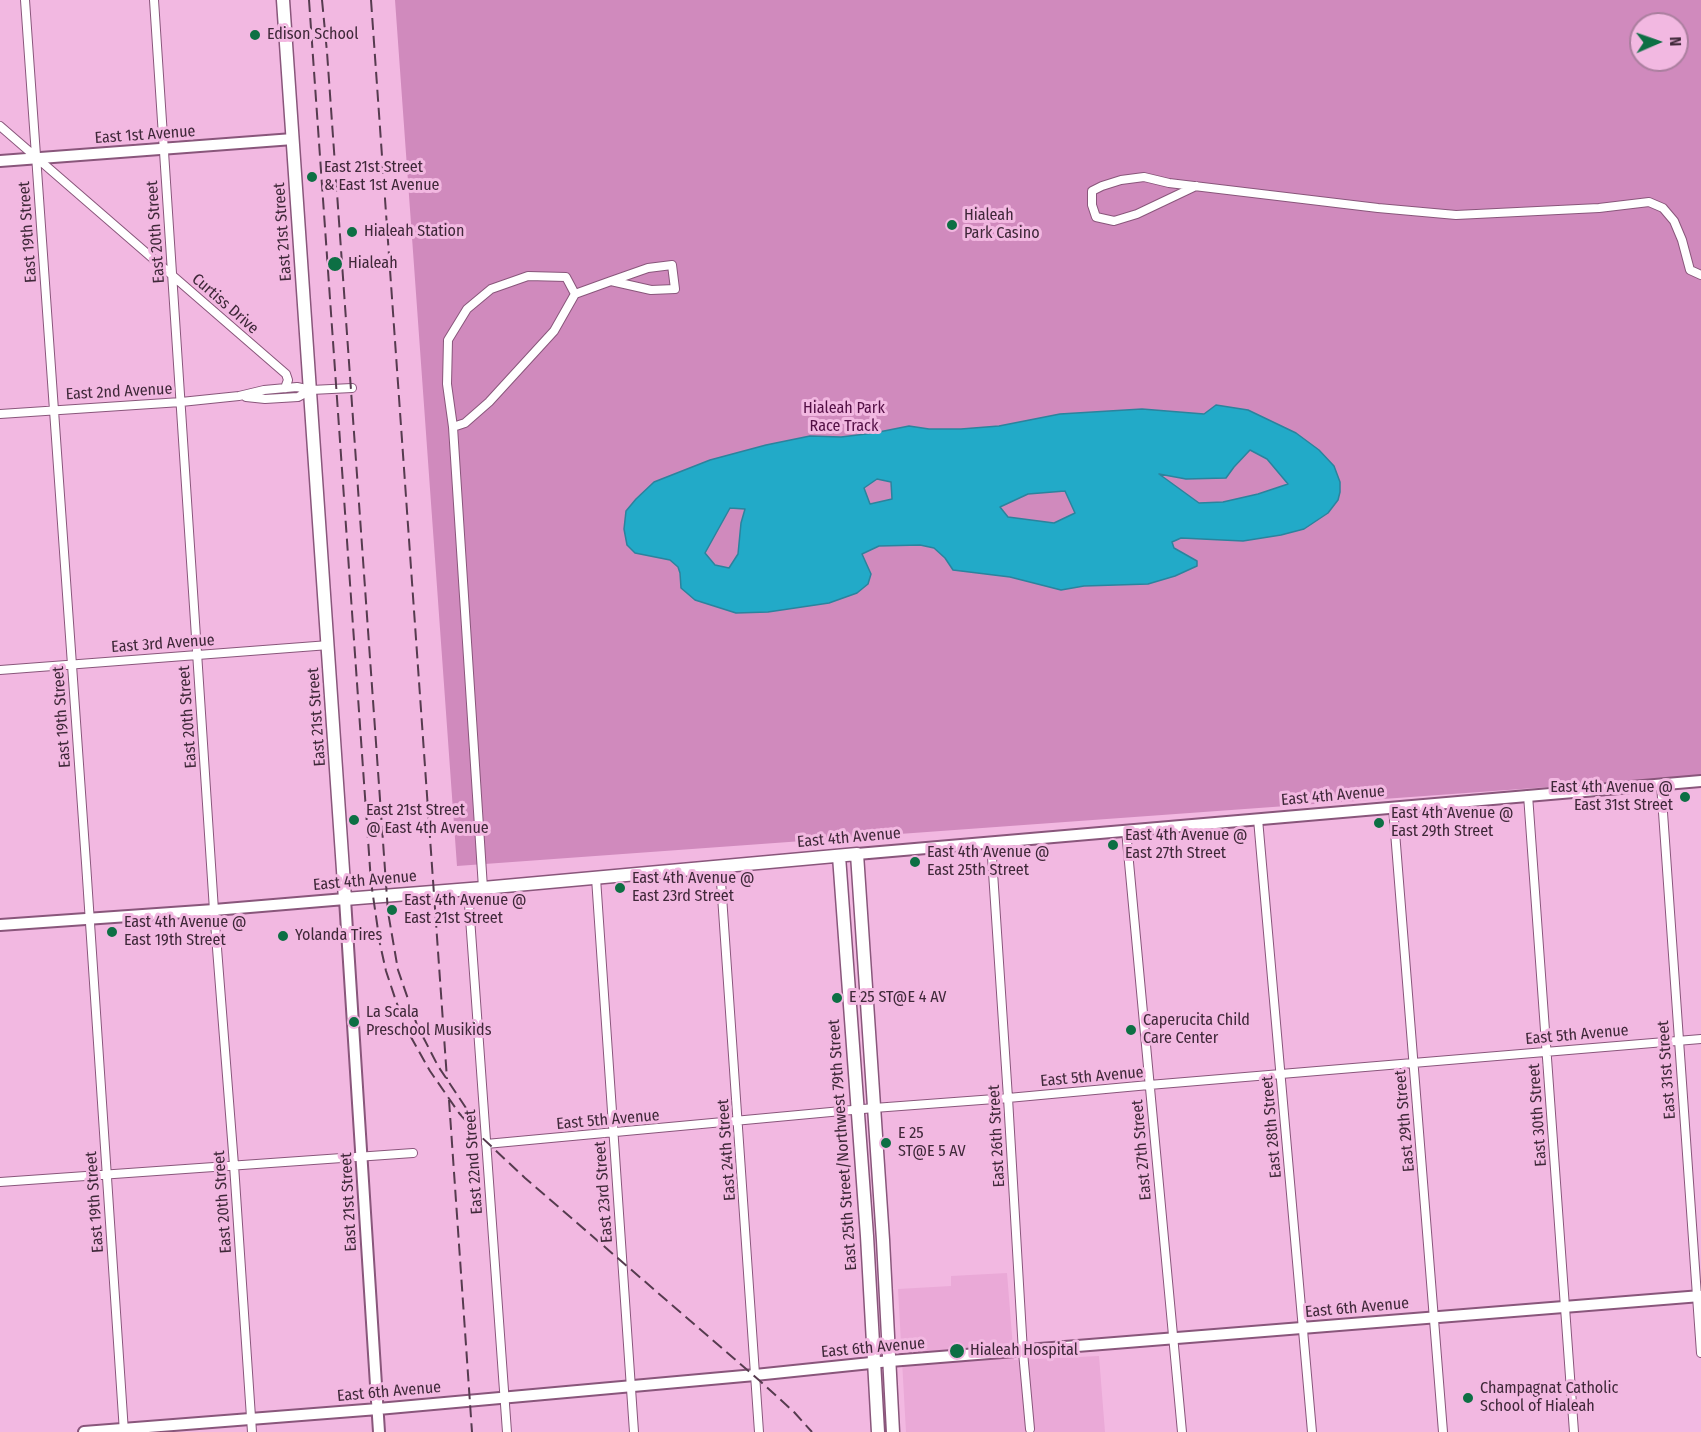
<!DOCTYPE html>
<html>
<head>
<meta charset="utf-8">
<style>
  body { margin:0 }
  #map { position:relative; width:1701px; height:1432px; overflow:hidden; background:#f2b8e1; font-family:"Fira Sans Condensed",sans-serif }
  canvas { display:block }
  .north { position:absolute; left:1629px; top:12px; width:60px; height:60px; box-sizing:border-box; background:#f2b8e1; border:2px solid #aa7e9e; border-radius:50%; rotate:88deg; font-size:16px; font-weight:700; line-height:24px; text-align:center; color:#3f2839 }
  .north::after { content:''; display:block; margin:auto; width:21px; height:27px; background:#0d6f44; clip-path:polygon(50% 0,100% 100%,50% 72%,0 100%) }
</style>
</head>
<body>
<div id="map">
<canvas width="1701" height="1432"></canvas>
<div class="north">N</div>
</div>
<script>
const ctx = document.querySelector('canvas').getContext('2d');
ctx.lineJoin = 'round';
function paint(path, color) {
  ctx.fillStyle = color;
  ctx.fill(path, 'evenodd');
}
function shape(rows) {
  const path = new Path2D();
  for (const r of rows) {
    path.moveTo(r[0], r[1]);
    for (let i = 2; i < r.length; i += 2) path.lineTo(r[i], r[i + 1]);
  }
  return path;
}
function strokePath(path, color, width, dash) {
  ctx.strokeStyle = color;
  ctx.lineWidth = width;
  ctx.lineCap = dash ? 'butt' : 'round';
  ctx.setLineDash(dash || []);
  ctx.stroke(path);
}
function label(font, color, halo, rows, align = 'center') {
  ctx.font = font + ' "Fira Sans Condensed",sans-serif';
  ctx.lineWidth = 6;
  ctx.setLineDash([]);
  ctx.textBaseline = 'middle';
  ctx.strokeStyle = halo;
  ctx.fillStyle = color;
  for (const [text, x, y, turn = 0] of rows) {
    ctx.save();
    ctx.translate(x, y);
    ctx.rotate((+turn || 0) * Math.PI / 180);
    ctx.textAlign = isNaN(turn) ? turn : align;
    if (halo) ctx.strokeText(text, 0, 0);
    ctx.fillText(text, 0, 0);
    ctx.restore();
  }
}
paint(shape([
  [1007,1273,1014,1360,1099,1356,1105,1432,906,1432,898,1289,951,1286,951,1276]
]), '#eaa9d7');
paint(shape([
  [395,0,1701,0,1701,776,457,866],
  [1641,24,1677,24,1677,60,1641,60]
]), '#d08abd');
const water = shape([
  [1216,405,1248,410,1296,433,1319,450,1334,466,1340,482,1340,492,1338,500,1328,513,1304,529,1281,535,1243,541,1181,538,1172,542,1174,548,1197,561,1197,566,1175,576,1148,584,1084,586,1061,590,1010,577,953,570,945,558,934,548,920,545,879,546,862,554,871,574,868,584,857,593,829,603,768,612,736,613,695,600,681,588,680,573,678,567,670,560,635,553,627,545,624,529,626,511,636,499,654,482,710,460,766,445,810,436,841,437,874,433,909,426,929,429,961,429,999,426,1060,414,1142,409,1204,414,1216,405],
  [1250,450,1267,459,1288,484,1258,494,1223,502,1199,503,1159,474,1186,479,1226,478,1234,467,1250,450],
  [877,479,891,482,892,499,870,504,864,488,877,479],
  [1065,491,1075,513,1054,523,1008,517,1000,507,1028,494,1065,491],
  [730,508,745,509,741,523,738,554,729,568,715,565,705,553,730,508]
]);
paint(water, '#22aac8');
strokePath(water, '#2b839d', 1.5);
const street = shape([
  [25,0,86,863,124,1432],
  [154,0,214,910,234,1165,252,1432],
  [0,126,286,374,288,380,285,388],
  [1196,186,1137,214,1114,221,1096,217,1092,205,1092,191,1102,186,1121,180,1144,177,1169,183,1378,208,1456,215,1599,208,1649,202,1663,208,1674,221,1682,240,1690,270,1701,275],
  [575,294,611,281,651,290,675,289,672,265,648,268,611,281],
  [246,397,265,399,298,397,311,390],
  [0,414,181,402,239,396,264,390,297,387,311,390,352,388],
  [453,427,465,423,489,402,554,331,575,294,566,277,528,276,491,289,467,309,448,340,447,384,453,427,483,888],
  [0,670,329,645],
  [1661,784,1701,1353],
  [1528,795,1574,1432],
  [1393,807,1443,1432],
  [1258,819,1312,1432],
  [1126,830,1182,1432],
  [991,842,1008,1098,1023,1352,1030,1429],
  [720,867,759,1432],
  [596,878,634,1432],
  [468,890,507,1432],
  [486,1144,874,1108,1008,1098,1149,1085,1701,1039],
  [0,1182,413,1153]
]);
const secondary = shape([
  [0,161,293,139],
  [857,854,1701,781],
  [0,925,214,910,345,899,379,1432],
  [84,1432,378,1409,755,1375,890,1361,1701,1296]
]);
const primary = shape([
  [283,0,345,899,483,888,857,854,883,1240,893,1432],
  [839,856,867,1236,878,1432]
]);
strokePath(street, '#89567b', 10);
strokePath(secondary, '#89567b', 14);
strokePath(primary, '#89567b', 15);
strokePath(street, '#fff', 8);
strokePath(secondary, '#fff', 10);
strokePath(primary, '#fff', 12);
strokePath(shape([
  [309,0,371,882,380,944,386,971,396,1001,407,1030,430,1071,459,1113,476,1132,525,1178,760,1381,794,1412,812,1432],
  [322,0,327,52,388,912,398,970,417,1025,438,1066,466,1108],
  [371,0,447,1079],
  [449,1100,472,1432]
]), '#563b4f', 2, [12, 6]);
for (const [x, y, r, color] of [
  [255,35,6,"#0d6f44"],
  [312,177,6,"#0d6f44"],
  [952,225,6,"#0d6f44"],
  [352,232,6,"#0d6f44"],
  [335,264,8,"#0d6f44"],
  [1685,797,6,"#0d6f44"],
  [354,820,6,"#0d6f44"],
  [1379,823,6,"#0d6f44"],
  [1113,845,6,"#0d6f44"],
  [915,862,6,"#0d6f44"],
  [620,888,6,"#0d6f44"],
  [392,910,6,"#0d6f44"],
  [112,932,6,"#0d6f44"],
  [283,936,6,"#0d6f44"],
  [837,998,6,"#0d6f44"],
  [354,1022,6,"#0d6f44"],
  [1131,1030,6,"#0d6f44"],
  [886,1143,6,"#0d6f44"],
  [957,1351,8,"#0d6f44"],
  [1468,1398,6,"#0d6f44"]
]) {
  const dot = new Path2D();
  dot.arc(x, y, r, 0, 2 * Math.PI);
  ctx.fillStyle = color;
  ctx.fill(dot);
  strokePath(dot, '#f2b8e1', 2);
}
label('16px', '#3f2839', '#f2b8e1', [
  ["Edison School",267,35],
  ["East 21st Street",324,168],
  ["& East 1st Avenue",324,186],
  ["Hialeah",964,216],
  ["Park Casino",964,234],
  ["Hialeah Station",364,232],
  ["Hialeah",348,264],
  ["East 4th Avenue @",1673,788,"right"],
  ["East 31st Street",1673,806,"right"],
  ["East 21st Street",366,811],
  ["@ East 4th Avenue",366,829],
  ["East 4th Avenue @",1391,814],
  ["East 29th Street",1391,832],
  ["East 4th Avenue @",1125,836],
  ["East 27th Street",1125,854],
  ["East 4th Avenue @",927,853],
  ["East 25th Street",927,871],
  ["East 4th Avenue @",632,879],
  ["East 23rd Street",632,897],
  ["East 4th Avenue @",404,901],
  ["East 21st Street",404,919],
  ["East 4th Avenue @",124,923],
  ["East 19th Street",124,941],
  ["Yolanda Tires",295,936],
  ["E 25 ST@E 4 AV",849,998],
  ["La Scala",366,1013],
  ["Preschool Musikids",366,1031],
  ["Caperucita Child",1143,1021],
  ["Care Center",1143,1039],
  ["E 25",898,1134],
  ["ST@E 5 AV",898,1152],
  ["Hialeah Hospital",970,1351],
  ["Champagnat Catholic",1480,1389],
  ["School of Hialeah",1480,1407]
], 'left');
label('16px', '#3f2839', '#f2b8e1', [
  ["East 1st Avenue",145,135,-4],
  ["East 19th Street",28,232,-94],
  ["East 20th Street",156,232,-94],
  ["East 21st Street",283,232,-94],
  ["Curtiss Drive",225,304,41],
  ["East 2nd Avenue",119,392,-3],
  ["East 3rd Avenue",163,644,-4],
  ["East 19th Street",62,717,-94],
  ["East 20th Street",188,717,-94],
  ["East 21st Street",317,717,-94],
  ["East 4th Avenue",1333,796,-5],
  ["East 4th Avenue",849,838,-5],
  ["East 4th Avenue",365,881,-5],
  ["East 5th Avenue",1577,1035,-5],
  ["East 31st Street",1667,1070,-94],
  ["East 5th Avenue",1092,1077,-5],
  ["East 30th Street",1538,1115,-94],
  ["East 5th Avenue",608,1120,-5],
  ["East 29th Street",1405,1121,-95],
  ["East 28th Street",1272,1127,-95],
  ["East 26th Street",997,1136,-93],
  ["East 25th Street/Northwest 79th Street",843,1145,-94],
  ["East 24th Street",727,1150,-94],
  ["East 27th Street",1142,1150,-95],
  ["East 22nd Street",474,1162,-94],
  ["East 23rd Street",604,1192,-94],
  ["East 19th Street",95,1202,-94],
  ["East 20th Street",223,1202,-94],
  ["East 21st Street",349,1202,-93],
  ["East 6th Avenue",1357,1308,-5],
  ["East 6th Avenue",873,1348,-5],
  ["East 6th Avenue",389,1392,-5]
]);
label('16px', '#520e44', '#f2b8e1', [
  ["Hialeah Park",844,409],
  ["Race Track",844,427]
]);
</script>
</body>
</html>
